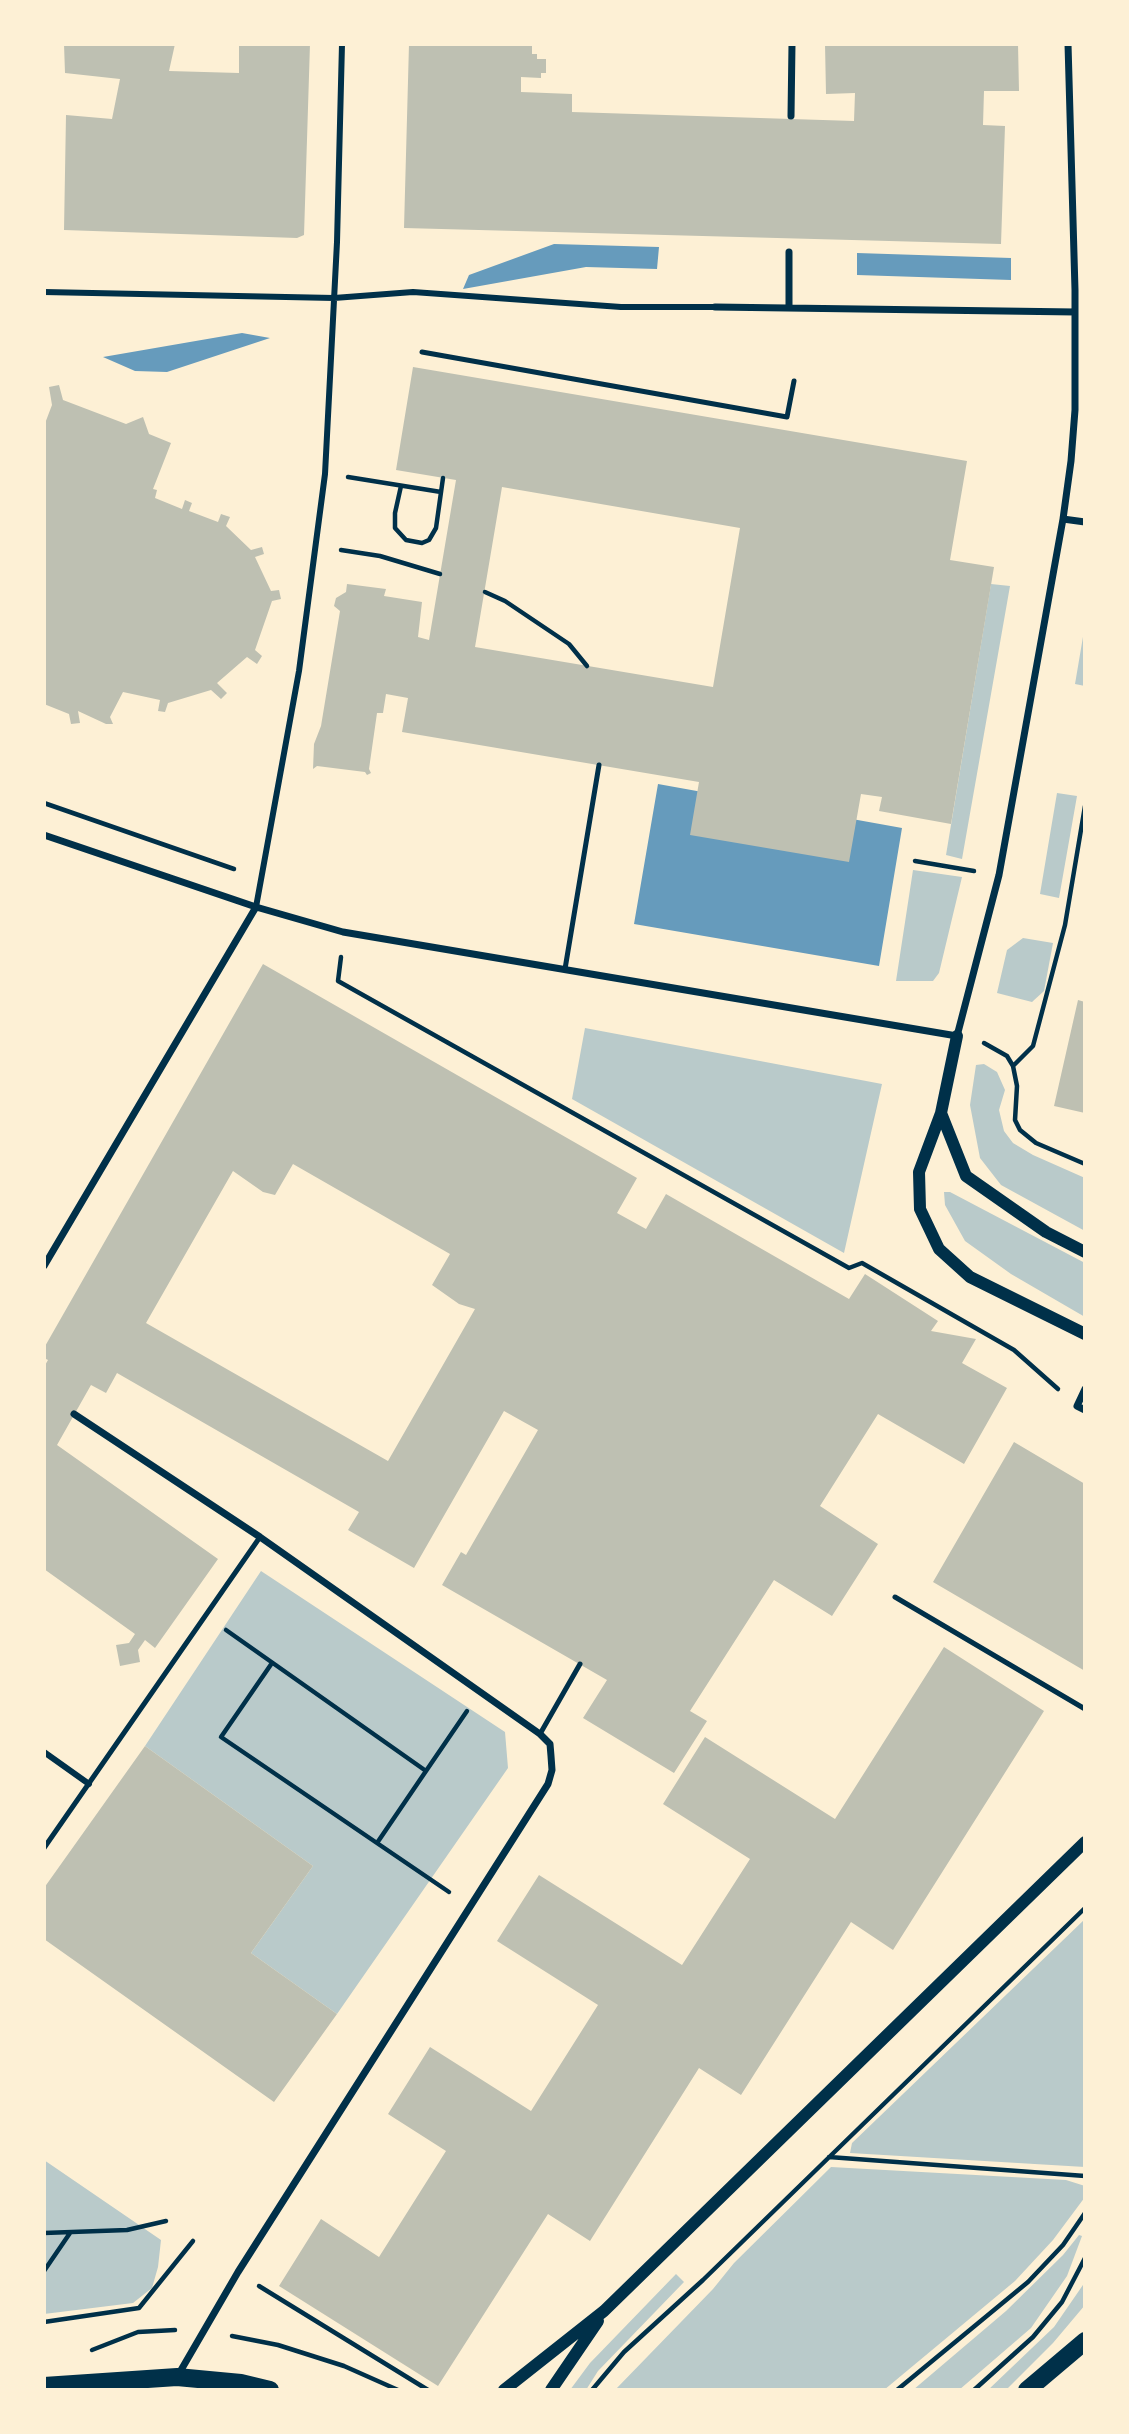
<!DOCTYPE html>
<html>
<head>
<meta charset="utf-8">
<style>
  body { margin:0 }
  #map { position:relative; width:1129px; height:2434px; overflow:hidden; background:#fdf0d5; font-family:"Work Sans",sans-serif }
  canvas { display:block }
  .frame { position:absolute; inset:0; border:46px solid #fdf0d5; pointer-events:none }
</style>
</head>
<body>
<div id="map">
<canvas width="1129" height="2434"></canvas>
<div class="frame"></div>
</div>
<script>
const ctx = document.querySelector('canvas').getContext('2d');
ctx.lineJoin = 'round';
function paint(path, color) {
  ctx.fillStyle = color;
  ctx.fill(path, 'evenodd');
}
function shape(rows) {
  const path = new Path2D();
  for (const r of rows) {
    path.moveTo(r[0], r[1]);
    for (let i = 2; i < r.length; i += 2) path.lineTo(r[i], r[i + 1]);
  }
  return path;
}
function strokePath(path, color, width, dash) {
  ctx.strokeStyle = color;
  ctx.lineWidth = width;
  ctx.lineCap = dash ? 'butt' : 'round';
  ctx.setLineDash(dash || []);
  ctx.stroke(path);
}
paint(shape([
  [991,584,1010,586,962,859,946,855],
  [1085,625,1085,686,1075,684],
  [1057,793,1077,796,1059,898,1040,894],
  [913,870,962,877,939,973,933,981,896,981],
  [1023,938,1053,943,1044,991,1032,1002,997,993,1007,950],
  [585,1028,882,1084,844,1253,572,1099],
  [984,1064,997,1072,1005,1090,999,1110,1004,1131,1013,1143,1033,1155,1085,1178,1085,1231,1001,1185,980,1158,970,1105,976,1065],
  [944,1192,950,1192,1085,1263,1085,1317,1011,1274,965,1241,945,1205],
  [261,1571,505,1732,508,1768,337,2014,251,1953,313,1866,145,1746],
  [1085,1919,1085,2167,850,2153,852,2143],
  [44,2160,161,2240,158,2267,152,2288,133,2303,44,2314],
  [831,2167,1066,2180,1085,2186,1085,2197,1053,2240,1015,2281,884,2390,615,2390,713,2289,734,2263],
  [1079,2235,1082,2236,1067,2276,1031,2328,959,2390,913,2390,1006,2311,1063,2255],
  [676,2274,684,2282,598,2371,586,2390,570,2390,590,2363],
  [1085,2282,1085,2305,1053,2343,1006,2390,988,2390,1054,2327]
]), '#b9caca');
paint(shape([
  [554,244,659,247,657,269,586,267,463,289,469,275],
  [857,253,1011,258,1011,280,857,275],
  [242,333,270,338,167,372,135,371,103,357],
  [658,784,902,828,879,966,634,924]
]), '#669bbc');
paint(shape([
  [64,44,175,44,169,71,239,73,239,44,310,44,304,235,297,238,64,230,66,115,112,119,120,79,65,73],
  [409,44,532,44,532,54,537,54,537,59,546,59,546,73,541,73,541,78,521,77,521,92,572,94,572,112,854,121,855,93,826,94,825,44,1018,44,1019,91,984,91,983,125,1005,126,1001,244,404,228],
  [413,367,967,461,950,560,994,567,951,824,879,811,882,797,861,794,849,862,690,835,699,782,402,732,408,698,386,694,383,713,377,713,369,769,371,773,367,775,365,772,317,766,313,769,314,744,321,726,340,611,334,606,336,598,346,592,347,584,386,589,384,596,422,602,418,637,429,640,456,480,396,470],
  [502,487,740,528,713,687,475,647],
  [59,385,63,400,126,424,143,417,149,434,171,443,153,489,157,490,155,498,182,509,185,500,192,503,189,511,218,522,221,514,230,517,226,526,251,550,262,547,264,554,255,557,271,591,279,590,281,599,272,601,255,650,262,656,257,664,247,657,217,683,227,693,221,699,211,690,168,703,165,712,158,711,160,700,123,692,110,717,113,724,106,724,78,711,80,723,71,724,69,714,44,704,44,426,52,405,49,387],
  [263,964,637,1178,617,1213,646,1229,666,1194,849,1299,865,1274,938,1321,931,1331,976,1339,962,1363,1007,1388,964,1464,878,1414,820,1506,878,1544,832,1616,774,1580,690,1711,707,1721,674,1773,583,1718,607,1680,442,1585,461,1552,466,1555,538,1430,504,1411,414,1568,348,1530,359,1512,117,1373,106,1393,91,1385,57,1445,218,1559,155,1648,145,1640,138,1650,140,1662,120,1666,116,1645,129,1643,135,1634,44,1569,44,1367,48,1360,44,1358,44,1348],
  [293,1164,450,1254,432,1285,459,1304,475,1309,388,1461,146,1323,233,1171,263,1192,275,1195],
  [1078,1000,1085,1002,1085,1113,1054,1106],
  [1014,1442,1085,1484,1085,1671,933,1582],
  [944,1647,1044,1711,893,1950,851,1922,741,2095,699,2068,590,2241,548,2214,438,2386,279,2286,321,2219,379,2257,446,2151,388,2114,430,2047,531,2111,598,2005,497,1941,539,1875,682,1965,750,1859,663,1804,705,1737,835,1819],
  [145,1746,313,1866,251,1953,337,2014,274,2102,44,1939,44,1888]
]), '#bec0b2');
strokePath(shape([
  [348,477,441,492],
  [401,486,395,513,395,528,406,540,422,543,429,540,436,528,443,478],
  [341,550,380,556,440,574],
  [485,592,505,601,569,644,587,666],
  [44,803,234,869],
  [915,861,974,871],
  [341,957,338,981,849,1268,862,1263,1014,1350,1058,1389],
  [984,1043,1007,1056,1013,1066,1017,1086,1015,1120,1020,1130,1036,1143,1085,1164],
  [1013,1066,1033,1046,1065,925,1085,806],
  [226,1630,426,1771,467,1711],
  [272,1663,221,1737,449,1892],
  [377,1843,426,1771],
  [829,2157,1085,2176],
  [44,2233,127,2230,166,2221],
  [44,2271,70,2233],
  [259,2286,428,2390],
  [44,2322,139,2308,193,2241],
  [232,2336,278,2345,344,2366,398,2390],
  [92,2350,138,2332,175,2330],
  [592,2390,624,2352,703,2280,1085,1908],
  [897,2390,1028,2282,1063,2245,1085,2213],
  [974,2390,1033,2337,1062,2302,1085,2258]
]), '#003049', 4.5);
strokePath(shape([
  [422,352,787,417,794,381],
  [565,969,599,765],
  [895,1597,1085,1709],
  [540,1734,580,1664],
  [44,1848,260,1537]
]), '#003049', 5);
strokePath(shape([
  [44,292,334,298,413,292,621,307,715,307],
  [256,907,299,671,325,474,337,242,342,44],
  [44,1752,89,1784]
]), '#003049', 6);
strokePath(shape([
  [791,116,792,44],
  [715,307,1075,312],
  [789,308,789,252],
  [1063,519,1085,522],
  [44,835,256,907,343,932,957,1036,999,875,1063,519,1071,461,1075,410,1075,290,1068,44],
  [44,1266,256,907],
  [1085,1389,1077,1406,1085,1410],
  [74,1414,260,1537,540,1734,550,1744,551,1756,552,1770,548,1784,238,2272,177,2377]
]), '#003049', 7);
strokePath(shape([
  [957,1036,941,1113,919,1172,920,1209,939,1249,970,1277,1085,1334],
  [941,1113,966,1176,1046,1232,1085,1252],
  [504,2390,604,2311,1085,1842],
  [551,2390,598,2321]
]), '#003049', 12);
strokePath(shape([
  [44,2386,177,2377,241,2383,270,2390],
  [1027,2390,1085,2341]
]), '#003049', 18);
</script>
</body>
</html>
